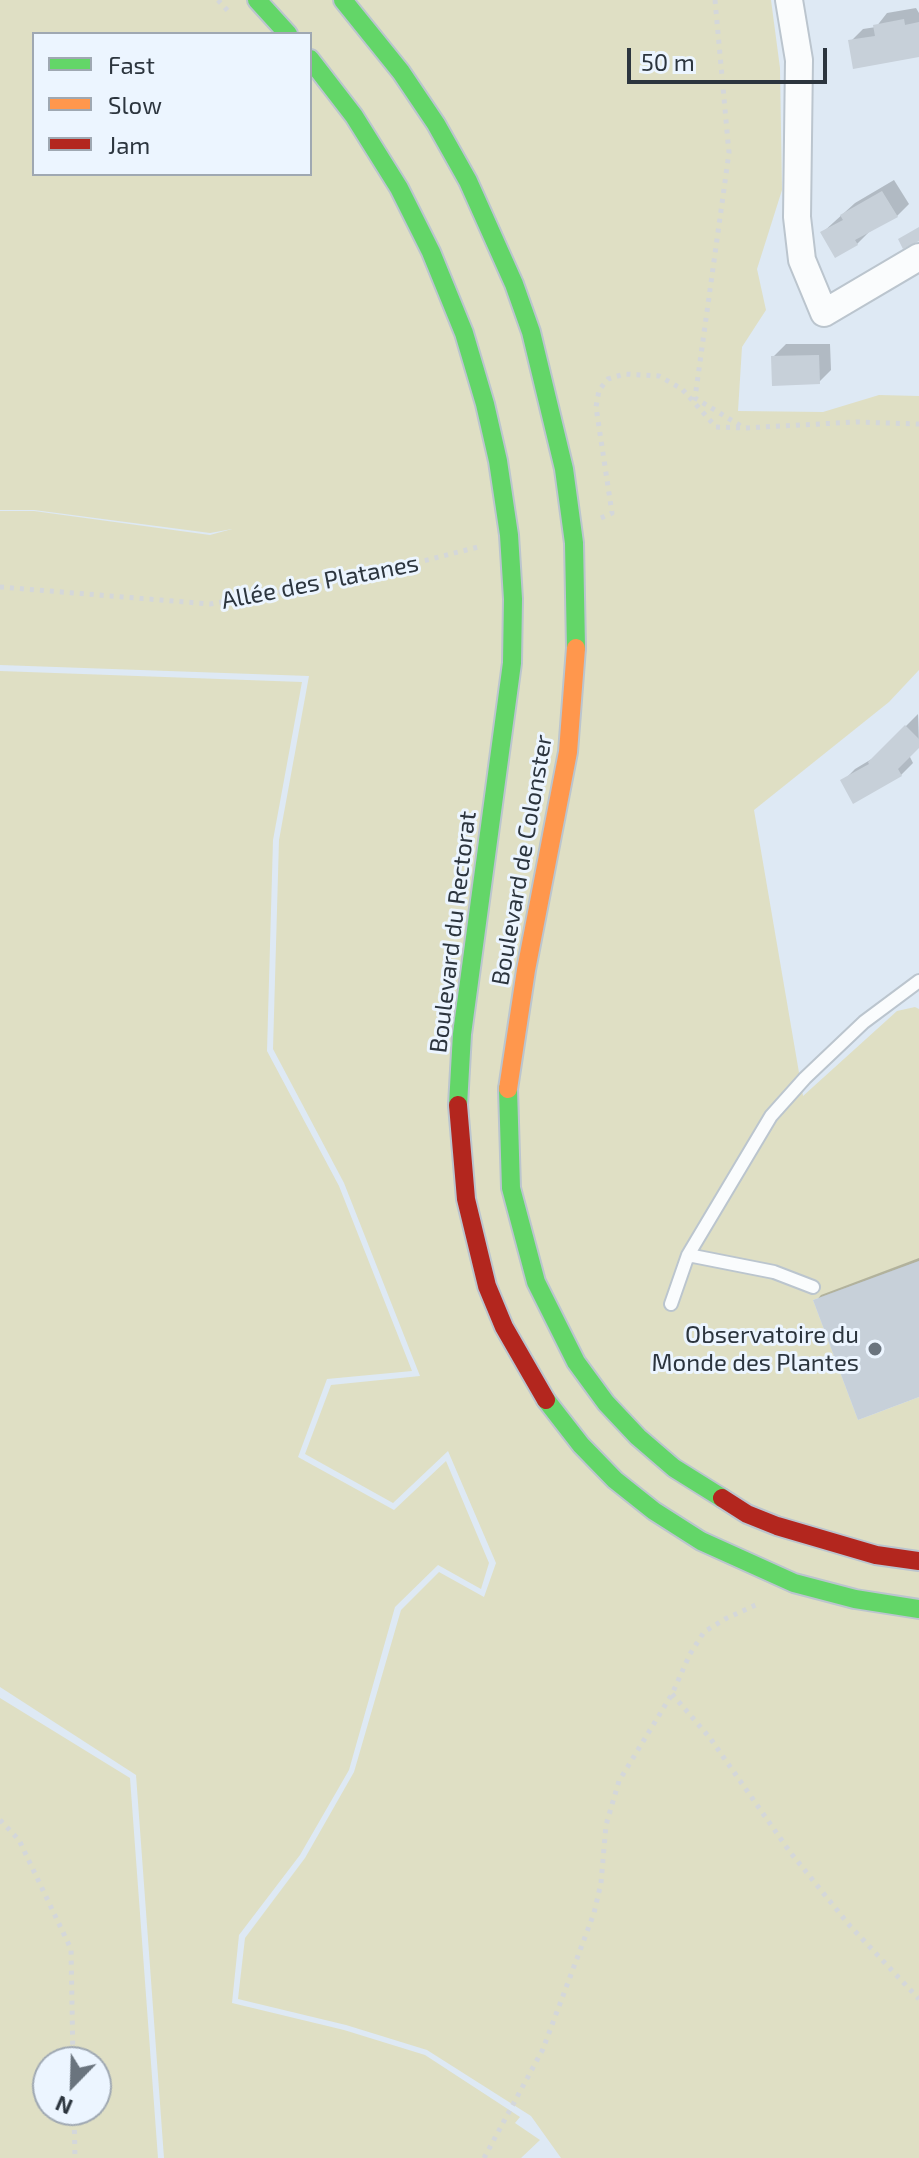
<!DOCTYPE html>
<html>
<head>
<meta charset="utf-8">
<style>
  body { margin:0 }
  #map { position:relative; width:919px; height:2158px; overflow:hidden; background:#dee9f4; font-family:"Exo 2",sans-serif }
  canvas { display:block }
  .legend { position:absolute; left:32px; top:32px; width:280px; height:144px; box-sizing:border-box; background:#ecf5ff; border:2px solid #9fa8b2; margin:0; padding:10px 14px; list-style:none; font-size:24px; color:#2c353e }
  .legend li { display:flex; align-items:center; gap:16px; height:40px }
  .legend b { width:40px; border:2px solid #9fa8b2 }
  .north { position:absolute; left:32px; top:2046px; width:80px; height:80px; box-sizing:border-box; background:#ecf5ff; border:2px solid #9fa8b2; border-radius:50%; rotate:203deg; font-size:22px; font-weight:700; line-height:32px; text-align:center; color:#2c353e }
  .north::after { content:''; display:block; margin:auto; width:28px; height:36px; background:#6a747e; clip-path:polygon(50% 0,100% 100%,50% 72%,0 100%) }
  .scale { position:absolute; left:627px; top:48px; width:200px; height:36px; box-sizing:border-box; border:4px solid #2c353e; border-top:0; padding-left:10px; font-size:24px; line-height:28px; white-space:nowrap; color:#2c353e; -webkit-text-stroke:6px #ecf5ff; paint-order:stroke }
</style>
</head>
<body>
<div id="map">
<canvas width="919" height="2158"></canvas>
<ul class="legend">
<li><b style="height:10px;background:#63d668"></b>Fast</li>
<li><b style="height:10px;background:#ff974d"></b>Slow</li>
<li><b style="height:10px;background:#b3261e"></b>Jam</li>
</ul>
<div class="north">N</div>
<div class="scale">50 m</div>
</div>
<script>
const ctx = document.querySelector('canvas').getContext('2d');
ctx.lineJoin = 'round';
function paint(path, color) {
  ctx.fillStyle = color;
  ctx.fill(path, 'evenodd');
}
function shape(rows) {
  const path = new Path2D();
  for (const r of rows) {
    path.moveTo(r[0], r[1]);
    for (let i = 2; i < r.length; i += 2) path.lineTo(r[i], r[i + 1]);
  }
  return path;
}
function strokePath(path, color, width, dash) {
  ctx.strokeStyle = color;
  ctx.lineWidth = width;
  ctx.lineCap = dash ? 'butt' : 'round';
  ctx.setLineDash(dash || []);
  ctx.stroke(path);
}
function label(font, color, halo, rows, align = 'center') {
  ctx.font = font + ' "Exo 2",sans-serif';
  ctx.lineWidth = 6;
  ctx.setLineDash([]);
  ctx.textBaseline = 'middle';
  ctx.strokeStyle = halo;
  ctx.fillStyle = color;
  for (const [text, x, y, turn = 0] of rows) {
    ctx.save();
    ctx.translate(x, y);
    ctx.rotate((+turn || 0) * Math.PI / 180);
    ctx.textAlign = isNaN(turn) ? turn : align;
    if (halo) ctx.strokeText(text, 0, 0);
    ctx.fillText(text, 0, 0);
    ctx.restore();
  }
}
paint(shape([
  [0,0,771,0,780,68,782,190,757,269,766,310,742,347,738,411,823,412,879,395,919,396,919,670,889,702,754,810,803,1096,897,1011,915,1007,919,1009,919,1261,813,1300,858,1420,919,1397,919,2158,561,2158,531,2116,427,2050,346,2025,238,1999,245,1938,305,1858,354,1772,401,1610,439,1572,484,1597,496,1563,448,1451,393,1503,305,1454,331,1385,420,1376,344,1183,273,1049,279,840,309,676,0,665,0,511,34,511,210,535,232,529,210,533,34,510,0,510],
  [34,34,310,34,310,174,34,174],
  [0,671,302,682,273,840,267,1051,339,1186,412,1371,327,1379,298,1457,394,1510,446,1461,489,1563,481,1589,438,1565,395,1607,349,1770,300,1855,239,1935,232,2003,344,2030,425,2055,520,2117,515,2123,540,2140,521,2158,164,2158,136,1775,0,1687],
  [0,1698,130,1778,158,2158,0,2158],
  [48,2062,96,2062,96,2110,48,2110]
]), '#dfdfc4');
paint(shape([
  [916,8,919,13,919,55,851,41,863,29,876,27,887,13],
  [894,180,909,204,897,216,869,232,857,244,836,255,823,232,855,203],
  [786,344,830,344,831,370,819,382,773,357],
  [918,714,919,745,909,755,913,763,901,775,843,781,855,769,875,757],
  [919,1258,919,1395,816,1301,821,1295]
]), '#0003');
paint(shape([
  [904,19,905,25,919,22,919,57,853,69,848,40,875,36,873,25],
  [882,191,898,217,855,240,858,245,835,258,820,232,843,220,840,215],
  [919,227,919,241,903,249,898,239],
  [819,355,820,384,772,386,771,356],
  [905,725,919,739,919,748,898,769,902,776,853,804,840,780,869,764,868,762],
  [919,1261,919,1397,858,1420,813,1300]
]), '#c7d0d9');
const lane = shape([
  [688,1255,774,1272,813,1287],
  [671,1304,688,1255,771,1116,805,1078,864,1022,919,981]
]);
const street = shape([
  [789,0,799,60,797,217,802,260,824,313,919,257]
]);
const fast = shape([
  [257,0,288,34],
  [343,0,401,72,436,124,468,181,514,284,531,332,564,469,574,543,576,648],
  [310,59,354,116,399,188,431,252,464,333,485,404,498,461,509,535,513,599,512,663,462,1034,458,1105],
  [508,1089,511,1188,536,1282,576,1362,606,1403,638,1437,674,1468,722,1498],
  [546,1400,581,1445,615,1480,654,1511,701,1541,794,1583,855,1599,919,1609]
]);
const slow = shape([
  [508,1089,526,970,568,752,576,648]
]);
const jam = shape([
  [458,1105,466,1199,487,1286,504,1327,546,1400],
  [722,1498,747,1514,777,1526,876,1555,919,1561]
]);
strokePath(lane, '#bbc5ce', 16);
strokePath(street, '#bbc5ce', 30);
strokePath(fast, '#bbc5ce', 22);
strokePath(slow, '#bbc5ce', 22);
strokePath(jam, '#bbc5ce', 22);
strokePath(shape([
  [218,0,228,11],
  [715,0,729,153,695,398,741,426],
  [601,518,612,513,596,407,599,390,608,379,624,374,659,376,682,389,716,427,744,428,856,422,919,424],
  [0,587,210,604,341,582,482,546],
  [672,1694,710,1738,790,1852,850,1926,919,1999],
  [0,1820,19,1840,71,1949,73,2062],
  [74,2110,75,2158],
  [484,2158,543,2049,594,1913,601,1883,606,1825,619,1781,672,1694,690,1654,704,1632,725,1619,760,1603]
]), '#d4d7da', 5, [4, 6]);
strokePath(lane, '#fafcfd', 12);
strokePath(street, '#fafcfd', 26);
strokePath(fast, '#63d668', 18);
strokePath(slow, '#ff974d', 18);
strokePath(jam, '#b3261e', 18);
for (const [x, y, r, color] of [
  [875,1349,8,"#6a747e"]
]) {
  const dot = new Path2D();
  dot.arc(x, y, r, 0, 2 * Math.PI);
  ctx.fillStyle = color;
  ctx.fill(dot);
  strokePath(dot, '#ecf5ff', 3);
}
label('24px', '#2c353e', '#ecf5ff', [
  ["Allée des Platanes",320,582,-11],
  ["Boulevard de Colonster",522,860,-80],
  ["Boulevard du Rectorat",453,932,-83]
]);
label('24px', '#2c353e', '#ecf5ff', [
  ["Observatoire du",859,1335],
  ["Monde des Plantes",859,1363]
], 'right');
</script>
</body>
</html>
